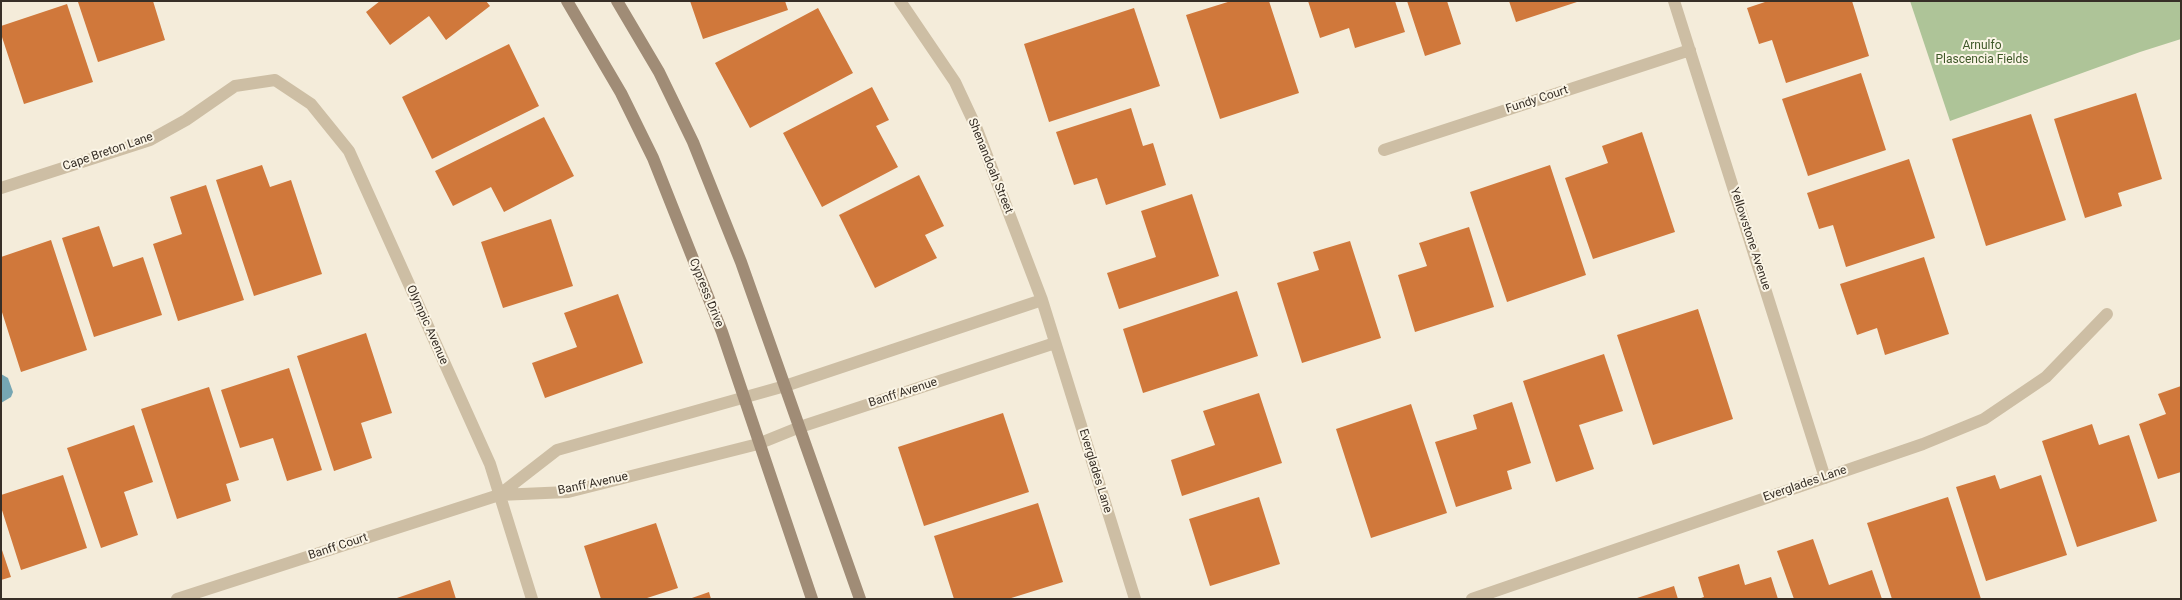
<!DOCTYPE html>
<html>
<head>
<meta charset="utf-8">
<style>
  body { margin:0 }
  #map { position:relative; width:2182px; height:600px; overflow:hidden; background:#f4ecda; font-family:Roboto,sans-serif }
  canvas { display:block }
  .frame { position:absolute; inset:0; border:2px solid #372f27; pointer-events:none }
</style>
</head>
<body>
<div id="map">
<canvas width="2182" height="600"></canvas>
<div class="frame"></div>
</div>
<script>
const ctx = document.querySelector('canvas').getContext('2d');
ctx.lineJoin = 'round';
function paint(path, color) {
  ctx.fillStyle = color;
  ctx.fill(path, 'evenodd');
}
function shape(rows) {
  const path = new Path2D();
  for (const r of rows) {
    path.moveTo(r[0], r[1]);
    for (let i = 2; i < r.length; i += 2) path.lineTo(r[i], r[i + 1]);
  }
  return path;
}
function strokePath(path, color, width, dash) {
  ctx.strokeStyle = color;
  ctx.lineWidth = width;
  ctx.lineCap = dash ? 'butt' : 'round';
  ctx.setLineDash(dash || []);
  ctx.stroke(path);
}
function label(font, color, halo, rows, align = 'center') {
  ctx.font = font + ' Roboto,sans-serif';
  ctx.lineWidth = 4;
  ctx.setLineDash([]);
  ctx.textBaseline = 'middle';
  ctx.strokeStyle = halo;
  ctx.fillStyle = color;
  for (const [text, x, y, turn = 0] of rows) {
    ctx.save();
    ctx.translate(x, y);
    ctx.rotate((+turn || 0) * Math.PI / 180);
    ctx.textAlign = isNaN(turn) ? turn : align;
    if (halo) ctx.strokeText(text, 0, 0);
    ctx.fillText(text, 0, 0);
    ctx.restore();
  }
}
paint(shape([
  [1910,1,2181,1,2181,39,2140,52,1950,121]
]), '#aec498');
paint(shape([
  [1,374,8,378,13,392,11,397,1,403]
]), '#76a6b3');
paint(shape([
  [83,1,153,1,165,40,98,62,78,2],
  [380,1,486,1,490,6,446,40,429,16,390,45,366,12],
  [690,1,785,1,788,10,703,39],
  [1231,1,1269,1,1299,93,1220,119,1186,15],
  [1308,1,1395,1,1405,32,1355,48,1349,28,1320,38],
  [1407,1,1447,1,1461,44,1425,56],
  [1509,1,1580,1,1516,22],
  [1768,1,1852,1,1869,56,1786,83,1772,40,1759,44,1747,8],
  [67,4,93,82,24,104,1,34,1,26],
  [818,8,853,73,750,128,715,63],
  [1134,8,1160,86,1049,122,1024,44],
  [509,44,539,106,432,159,402,97],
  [1861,73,1886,150,1808,176,1782,99],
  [872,87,889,120,876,126,898,167,822,207,783,133],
  [2136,93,2162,179,2118,193,2122,206,2085,218,2054,119],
  [1131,108,1143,146,1153,143,1166,185,1106,205,1097,178,1074,185,1056,132],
  [2031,114,2066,220,1986,246,1952,139],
  [544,117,574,176,504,212,491,187,453,206,435,171],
  [1642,132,1675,232,1593,259,1565,178,1608,163,1602,146],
  [1909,159,1935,238,1846,267,1833,225,1819,229,1807,193],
  [262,165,270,187,291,180,322,274,254,296,216,180],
  [1550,165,1586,275,1507,302,1470,192],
  [919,175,944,226,925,235,937,258,875,288,839,215],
  [206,185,244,300,178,321,153,244,182,234,170,197],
  [1192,194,1219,276,1119,309,1107,273,1156,257,1141,211],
  [551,219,573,286,503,308,481,242],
  [99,226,113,267,143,257,162,315,94,337,62,238],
  [1469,227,1494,307,1415,332,1398,275,1427,266,1419,243],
  [51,240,87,350,21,372,1,309,1,257],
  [1350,241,1381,338,1302,363,1277,283,1319,270,1313,252],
  [1924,257,1949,334,1885,355,1877,328,1857,335,1840,284],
  [1237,291,1258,356,1143,393,1123,329],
  [618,294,643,363,545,398,532,363,577,347,564,313],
  [1698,309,1733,419,1653,445,1617,335],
  [366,333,392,413,361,423,372,458,334,471,297,356],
  [1604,354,1623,411,1579,425,1594,469,1556,482,1523,381],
  [289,368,322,470,287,481,273,438,240,448,221,390],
  [2181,386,2181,472,2158,479,2139,424,2166,414,2158,394],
  [209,387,239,480,226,484,231,501,177,519,141,409],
  [1259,393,1282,463,1182,496,1171,460,1215,445,1203,411],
  [1512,402,1531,463,1507,471,1512,489,1456,507,1435,442,1477,429,1473,415],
  [1411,404,1447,513,1371,538,1336,429],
  [1003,413,1029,492,924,526,898,447],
  [2092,424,2099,445,2129,435,2157,521,2077,547,2042,441],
  [134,425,153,482,124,492,138,535,101,548,67,448],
  [63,475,87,548,21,570,1,507,1,495],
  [1995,475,2000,489,2041,475,2067,555,1986,581,1956,487],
  [1259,497,1280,564,1210,586,1189,519],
  [1948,497,1981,599,1892,599,1867,523],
  [1038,503,1063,582,1008,599,954,599,934,536],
  [656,523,678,588,644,599,601,599,584,546],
  [1813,539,1829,585,1872,570,1882,599,1794,599,1777,551],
  [1,547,11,577,1,580],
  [1739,564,1745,585,1771,577,1778,599,1698,599,1704,597,1698,577],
  [450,580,456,599,394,599],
  [1674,586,1678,599,1634,599],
  [709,592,711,599,689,599]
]), '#d0783b');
strokePath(shape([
  [900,1,955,82,976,127,1042,300,1135,599],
  [1674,1,1825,478],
  [1384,150,1690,50],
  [1,188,150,140,186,120,235,86,275,80,311,104,349,151,490,464,532,599],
  [499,495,557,450,785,386,1042,300],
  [177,599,499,495,568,492,758,444,800,427,1055,343],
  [1472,599,1923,444,1984,419,2046,377,2107,314]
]), '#cdbea4', 12);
strokePath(shape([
  [567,1,621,93,653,158,722,332,812,599],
  [617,1,659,72,693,142,741,262,860,599]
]), '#a08c76', 12);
label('12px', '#3e5828', '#fbf5e6', [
  ["Arnulfo",1982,46],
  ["Plascencia Fields",1982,60]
]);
label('12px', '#372f27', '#fbf5e6', [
  ["Fundy Court",1537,100,-18],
  ["Cape Breton Lane",108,152,-19],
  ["Shenandoah Street",990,166,68],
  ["Yellowstone Avenue",1750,239,72],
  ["Cypress Drive",706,293,68],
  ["Olympic Avenue",427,325,66],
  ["Banff Avenue",903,393,-18],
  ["Everglades Lane",1095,471,73],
  ["Banff Avenue",593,484,-12],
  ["Everglades Lane",1805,484,-19],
  ["Banff Court",338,547,-18]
]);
</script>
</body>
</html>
